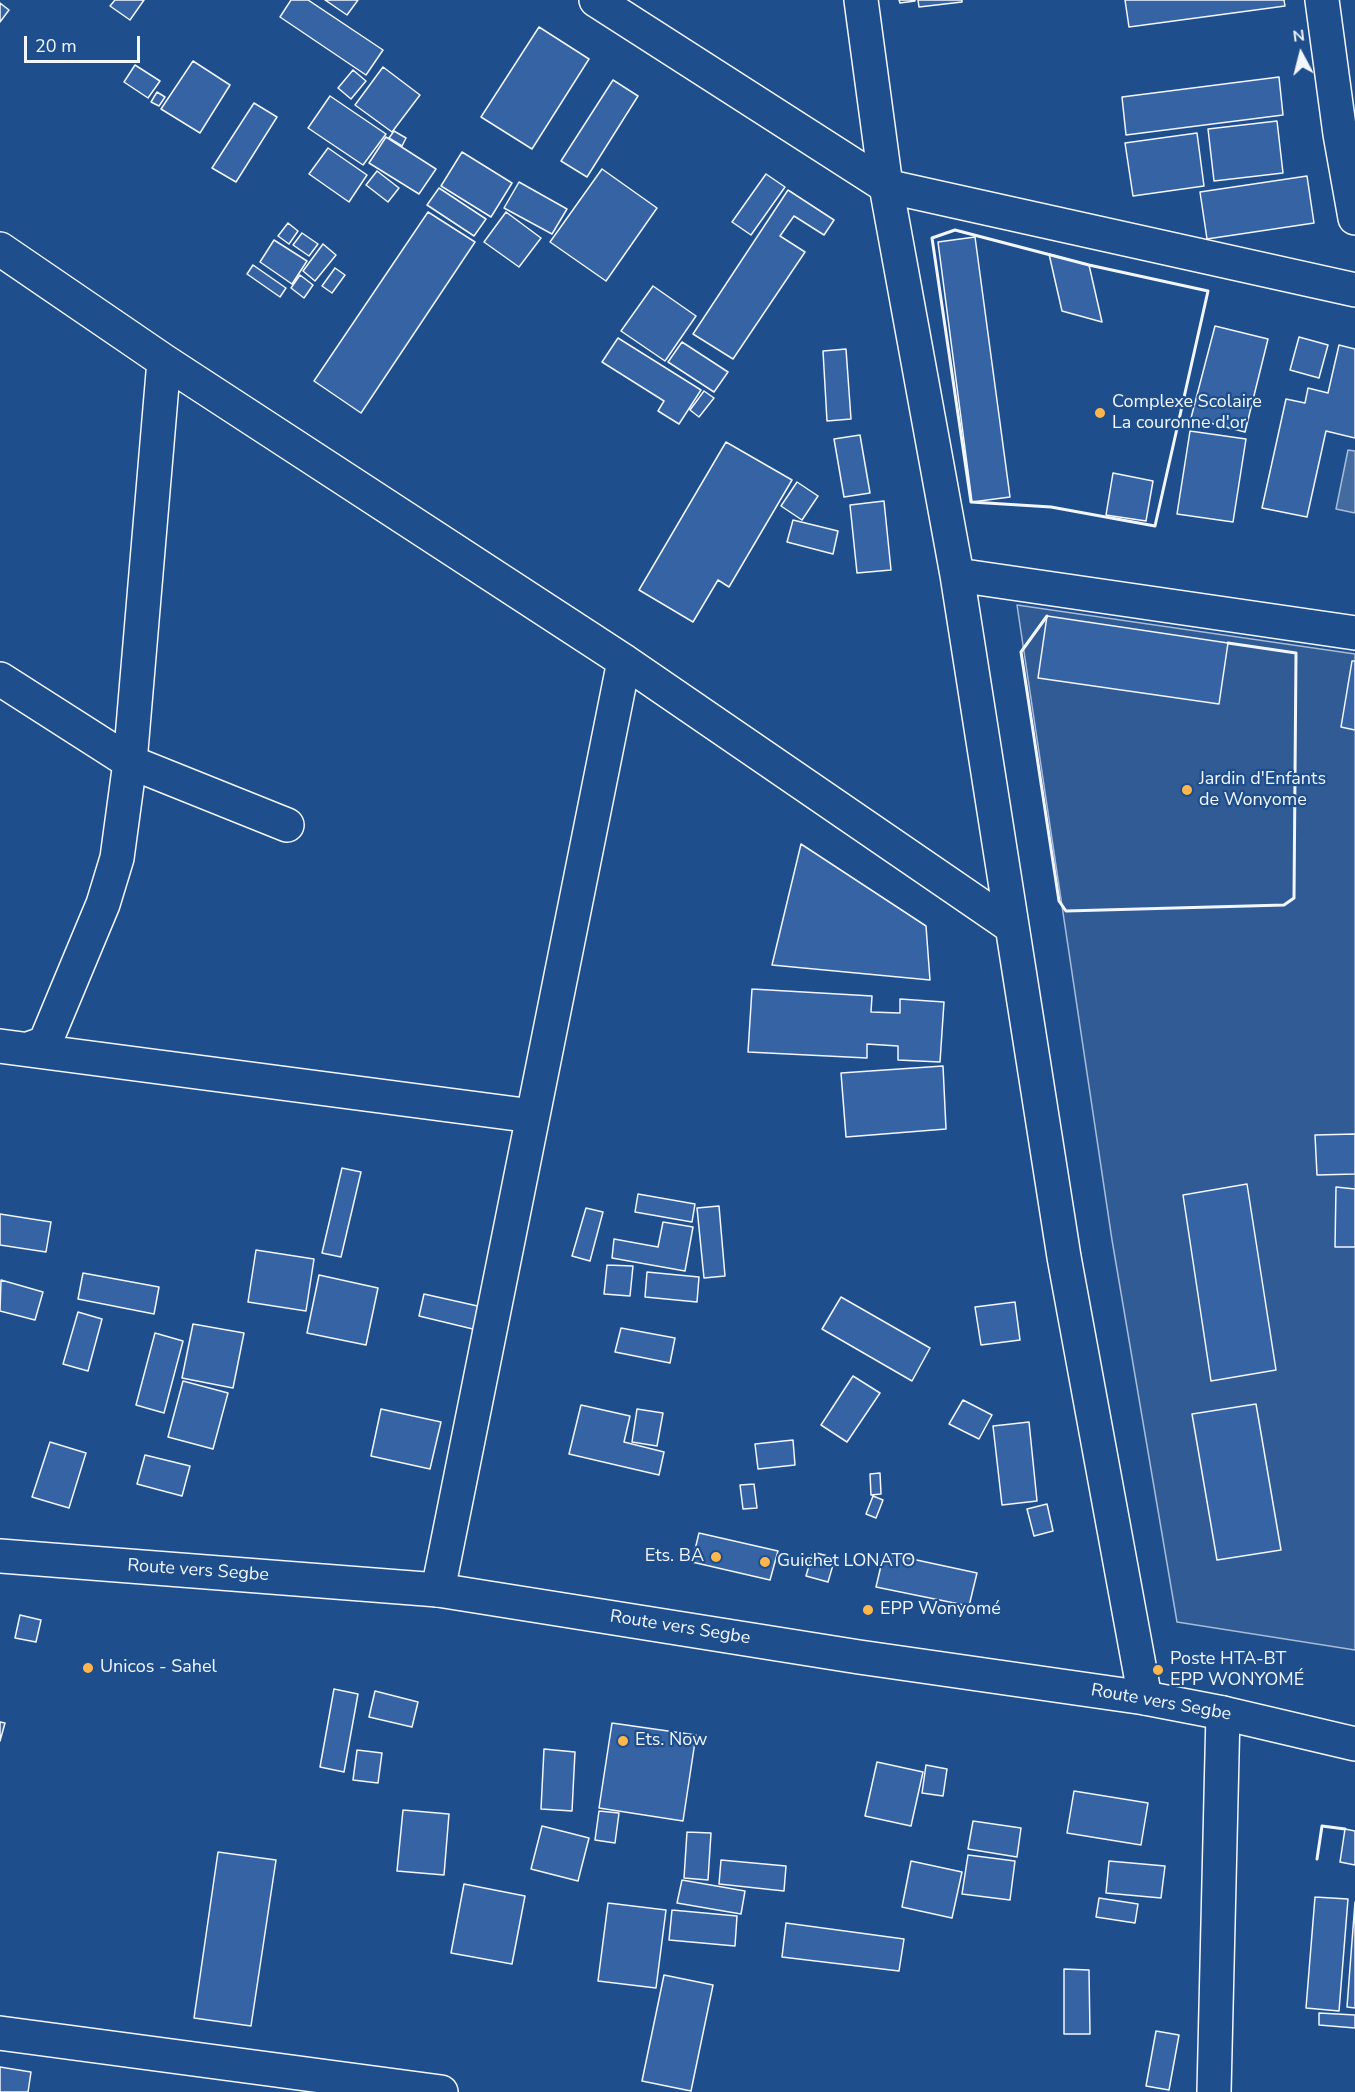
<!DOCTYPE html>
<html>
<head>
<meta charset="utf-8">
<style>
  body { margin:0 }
  #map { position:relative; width:1355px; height:2092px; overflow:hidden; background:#1f4e8c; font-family:"Nunito Sans",sans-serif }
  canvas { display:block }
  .north { position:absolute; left:1271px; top:24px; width:60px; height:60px; -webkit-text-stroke:4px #1f4e8c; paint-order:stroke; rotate:353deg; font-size:16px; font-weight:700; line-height:24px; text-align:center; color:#f2f6ff }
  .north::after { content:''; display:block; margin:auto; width:21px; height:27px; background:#f2f6ff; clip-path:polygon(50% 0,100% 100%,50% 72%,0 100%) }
  .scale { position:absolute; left:24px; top:36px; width:116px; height:27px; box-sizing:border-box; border:3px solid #f2f6ff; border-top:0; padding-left:8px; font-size:18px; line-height:21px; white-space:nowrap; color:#f2f6ff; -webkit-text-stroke:4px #1f4e8c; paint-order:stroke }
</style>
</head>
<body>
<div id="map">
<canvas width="1355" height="2092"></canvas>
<div class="north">N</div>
<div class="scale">20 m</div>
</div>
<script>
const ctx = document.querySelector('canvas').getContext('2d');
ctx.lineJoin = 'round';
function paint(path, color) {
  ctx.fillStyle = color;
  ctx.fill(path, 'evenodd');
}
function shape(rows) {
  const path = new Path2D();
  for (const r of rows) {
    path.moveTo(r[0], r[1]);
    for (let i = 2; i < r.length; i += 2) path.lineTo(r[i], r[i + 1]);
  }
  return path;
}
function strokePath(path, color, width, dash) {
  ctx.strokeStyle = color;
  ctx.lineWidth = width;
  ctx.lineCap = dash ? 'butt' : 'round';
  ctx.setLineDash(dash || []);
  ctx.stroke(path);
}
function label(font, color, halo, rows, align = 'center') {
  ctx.font = font + ' "Nunito Sans",sans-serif';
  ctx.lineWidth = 4.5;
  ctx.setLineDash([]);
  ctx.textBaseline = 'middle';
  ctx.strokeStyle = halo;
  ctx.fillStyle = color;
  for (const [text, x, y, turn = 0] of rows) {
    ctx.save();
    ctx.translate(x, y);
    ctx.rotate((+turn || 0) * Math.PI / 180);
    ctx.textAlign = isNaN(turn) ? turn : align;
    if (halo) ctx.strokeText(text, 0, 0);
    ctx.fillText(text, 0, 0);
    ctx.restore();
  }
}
const green = shape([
  [1017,605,1355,654,1355,1650,1177,1622,1112,1240,1017,605]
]);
paint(green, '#305b95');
strokePath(green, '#a8bbd7', 1.5);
const water = shape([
  [1348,450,1355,451,1355,513,1336,509,1348,450]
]);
paint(water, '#446ba0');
strokePath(water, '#a8bbd7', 1.5);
const building = shape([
  [115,0,144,0,130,20,110,6,115,0],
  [291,0,308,0,383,50,366,75,280,17,291,0],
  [325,0,358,0,347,15,325,0],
  [899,0,915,0,915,1,900,3,899,0],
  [918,0,962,0,962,2,919,7,918,0],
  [1125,0,1284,0,1285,6,1129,27,1125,0],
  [0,3,9,10,0,22,0,3],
  [539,27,589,59,532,149,481,117,539,27],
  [193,61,230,85,200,133,161,109,193,61],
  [135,65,160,81,148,98,124,82,135,65],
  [383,67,420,95,392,132,355,105,383,67],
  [353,70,366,81,351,99,338,88,353,70],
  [1279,77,1283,115,1126,135,1122,97,1279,77],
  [613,80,638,96,587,177,561,161,613,80],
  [157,92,165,97,159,106,151,102,157,92],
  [330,96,386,134,363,165,308,128,330,96],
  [254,103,277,117,236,182,212,168,254,103],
  [1277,121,1283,173,1214,181,1208,129,1277,121],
  [394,131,406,138,402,146,389,138,394,131],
  [1197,133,1204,186,1133,196,1125,143,1197,133],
  [386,137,436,169,419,194,369,163,386,137],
  [328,148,367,175,349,202,309,174,328,148],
  [462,152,512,183,491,217,441,186,462,152],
  [602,169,657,208,606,281,550,242,602,169],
  [377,171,399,188,388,202,366,185,377,171],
  [766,174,785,187,751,235,732,222,766,174],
  [1307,176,1314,223,1207,239,1200,192,1307,176],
  [519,182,567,209,552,234,504,208,519,182],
  [439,188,486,219,474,236,427,205,439,188],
  [788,190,834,220,824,235,794,216,780,236,805,252,733,359,693,334,788,190],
  [428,212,475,242,361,413,314,381,428,212],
  [506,212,541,238,519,267,484,242,506,212],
  [288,223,298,231,289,244,278,236,288,223],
  [302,233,318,244,309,256,293,245,302,233],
  [975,237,1010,497,972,502,938,242,975,237],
  [274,240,307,261,292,284,260,262,274,240],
  [323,244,336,255,315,281,303,271,323,244],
  [1049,254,1089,265,1102,322,1062,311,1049,254],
  [253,265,286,288,280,297,247,274,253,265],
  [335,268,345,275,332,293,322,286,335,268],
  [300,275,313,285,304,298,291,288,300,275],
  [653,286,696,316,665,361,621,331,653,286],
  [1215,326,1268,339,1245,432,1191,418,1215,326],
  [1299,337,1328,345,1319,378,1290,370,1299,337],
  [618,338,701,390,679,424,658,411,664,401,602,362,618,338],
  [682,342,728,372,714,392,668,362,682,342],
  [1339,345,1355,349,1355,438,1326,431,1307,517,1262,508,1286,399,1305,403,1308,388,1328,393,1339,345],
  [846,349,851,419,827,421,823,351,846,349],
  [704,391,714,398,699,417,690,410,704,391],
  [1190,431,1246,439,1233,522,1177,514,1190,431],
  [860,435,870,493,844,497,834,439,860,435],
  [726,442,792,480,729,587,718,580,693,622,639,590,726,442],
  [1113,473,1153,481,1146,521,1106,515,1113,473],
  [797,482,818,496,802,520,781,506,797,482],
  [884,501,891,570,857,573,850,505,884,501],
  [793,520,838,531,833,554,787,542,793,520],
  [1047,616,1228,643,1219,704,1038,678,1047,616],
  [1352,661,1355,661,1355,730,1341,727,1352,661],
  [801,844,926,926,930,980,772,965,801,844],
  [752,989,872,996,871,1012,900,1013,900,999,944,1002,940,1062,898,1060,898,1046,867,1044,867,1058,748,1052,752,989],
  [943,1066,946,1129,846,1137,841,1073,943,1066],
  [1355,1134,1355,1174,1317,1175,1315,1135,1355,1134],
  [342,1168,361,1172,341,1257,322,1253,342,1168],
  [1247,1184,1276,1370,1211,1381,1183,1195,1247,1184],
  [1336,1187,1355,1189,1355,1247,1335,1247,1336,1187],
  [638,1194,695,1204,692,1222,635,1212,638,1194],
  [719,1206,725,1276,704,1278,697,1208,719,1206],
  [586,1208,603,1212,590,1261,572,1256,586,1208],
  [0,1214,51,1222,46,1252,0,1245,0,1214],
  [663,1222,693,1227,685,1271,612,1258,614,1239,658,1247,663,1222],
  [256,1250,314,1259,306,1311,248,1302,256,1250],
  [607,1265,633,1266,630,1296,604,1294,607,1265],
  [647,1272,699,1277,697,1302,645,1297,647,1272],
  [83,1273,159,1287,154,1314,78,1299,83,1273],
  [319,1275,378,1288,366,1345,307,1333,319,1275],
  [1,1280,43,1292,35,1320,0,1311,1,1280],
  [424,1294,482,1307,477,1330,419,1316,424,1294],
  [841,1297,930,1348,912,1381,822,1329,841,1297],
  [1015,1302,1020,1340,981,1345,975,1307,1015,1302],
  [78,1312,102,1319,88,1371,63,1364,78,1312],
  [193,1324,244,1333,233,1388,182,1378,193,1324],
  [621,1328,675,1338,670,1363,615,1352,621,1328],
  [155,1333,183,1341,164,1413,136,1405,155,1333],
  [853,1376,880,1393,847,1442,821,1425,853,1376],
  [183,1381,228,1393,213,1449,168,1437,183,1381],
  [963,1400,992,1415,979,1439,949,1424,963,1400],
  [1256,1404,1281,1550,1217,1560,1192,1414,1256,1404],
  [581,1405,630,1416,624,1442,664,1452,659,1475,569,1454,581,1405],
  [381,1409,441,1422,430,1469,371,1456,381,1409],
  [637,1409,663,1413,657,1446,632,1442,637,1409],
  [1029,1422,1037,1501,1002,1505,993,1426,1029,1422],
  [793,1440,795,1465,758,1469,755,1444,793,1440],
  [50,1442,86,1453,69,1508,32,1497,50,1442],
  [145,1455,190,1466,182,1496,137,1484,145,1455],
  [880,1473,881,1494,871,1495,870,1474,880,1473],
  [754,1484,757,1508,743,1509,740,1485,754,1484],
  [873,1496,883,1500,876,1518,866,1514,873,1496],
  [1047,1504,1053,1531,1034,1536,1027,1509,1047,1504],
  [699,1533,778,1551,770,1580,692,1562,699,1533],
  [813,1552,835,1558,828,1582,806,1576,813,1552],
  [884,1553,977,1573,969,1606,876,1587,884,1553],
  [20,1615,41,1620,36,1642,15,1638,20,1615],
  [334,1689,358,1694,344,1772,320,1767,334,1689],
  [375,1691,418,1702,412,1727,369,1717,375,1691],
  [0,1722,5,1723,0,1741,0,1722],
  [612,1723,696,1735,683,1821,599,1808,612,1723],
  [544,1749,575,1752,572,1811,541,1809,544,1749],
  [357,1750,382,1753,378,1783,353,1780,357,1750],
  [877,1762,923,1772,911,1826,865,1816,877,1762],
  [926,1765,947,1769,943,1796,922,1793,926,1765],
  [1074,1791,1148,1803,1141,1845,1067,1833,1074,1791],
  [403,1810,449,1814,444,1875,397,1871,403,1810],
  [599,1811,619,1813,615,1843,595,1840,599,1811],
  [973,1821,1021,1828,1017,1857,968,1849,973,1821],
  [542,1826,589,1838,578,1881,531,1869,542,1826],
  [1345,1829,1355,1831,1355,1865,1340,1862,1345,1829],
  [687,1832,711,1833,708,1880,684,1878,687,1832],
  [218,1852,276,1860,251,2026,194,2018,218,1852],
  [968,1855,1015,1861,1010,1900,962,1894,968,1855],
  [721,1860,786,1866,784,1891,719,1884,721,1860],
  [911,1861,962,1872,952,1918,902,1907,911,1861],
  [1109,1861,1165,1866,1161,1898,1106,1893,1109,1861],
  [682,1880,745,1891,741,1914,677,1903,682,1880],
  [464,1884,525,1896,512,1964,451,1953,464,1884],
  [1315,1897,1348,1899,1339,2011,1306,2008,1315,1897],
  [1099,1898,1138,1904,1135,1923,1096,1917,1099,1898],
  [1355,1902,1355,2008,1347,2007,1355,1902],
  [608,1903,666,1910,656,1988,598,1981,608,1903],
  [672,1910,737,1916,735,1946,669,1940,672,1910],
  [786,1923,904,1939,899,1971,782,1957,786,1923],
  [1064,1969,1089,1970,1090,2034,1064,2034,1064,1969],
  [664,1975,713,1985,691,2091,642,2081,664,1975],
  [1319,2013,1355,2015,1355,2028,1319,2025,1319,2013],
  [1156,2031,1179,2035,1169,2090,1146,2086,1156,2031],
  [0,2067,31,2072,28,2092,0,2092,0,2067]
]);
paint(building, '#3563a3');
strokePath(building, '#f2f6ff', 1.5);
const minor = shape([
  [596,0,886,186,1355,290],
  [861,0,886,186,957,575,1064,1257,1145,1698],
  [1322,0,1340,134,1355,218],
  [0,249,164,361,624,661,1012,927],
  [957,575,1355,633],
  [0,679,130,762,287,825],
  [0,1046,532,1116],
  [28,1049,45,1043,103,904,117,858,130,762,164,361],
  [438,1590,624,661],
  [0,2033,441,2092]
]);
const tertiary = shape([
  [1214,2092,1223,1713]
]);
const secondary = shape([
  [0,1556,438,1590,859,1657,1145,1698,1223,1713,1355,1744]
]);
strokePath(minor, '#f2f6ff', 36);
strokePath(tertiary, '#f2f6ff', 36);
strokePath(secondary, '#f2f6ff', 36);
strokePath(minor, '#1f4e8c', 33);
strokePath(tertiary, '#1f4e8c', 33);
strokePath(secondary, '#1f4e8c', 33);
strokePath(shape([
  [955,230,1089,265,1208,291,1155,526,1051,507,971,502,932,238,955,230],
  [1047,616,1021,652,1059,901,1066,911,1284,905,1294,898,1296,653,1228,643],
  [1317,1859,1322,1826,1345,1829]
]), '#f2f6ff', 3);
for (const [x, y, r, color] of [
  [1100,413,6,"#ffb74d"],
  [1187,790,6,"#ffb74d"],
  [716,1557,6,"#ffb74d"],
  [765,1562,6,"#ffb74d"],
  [868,1610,6,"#ffb74d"],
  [88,1668,6,"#ffb74d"],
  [1158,1670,6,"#ffb74d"],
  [623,1741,6,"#ffb74d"]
]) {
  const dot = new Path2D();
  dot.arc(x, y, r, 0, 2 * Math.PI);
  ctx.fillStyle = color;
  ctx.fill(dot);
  strokePath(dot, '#1f4e8c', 2);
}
label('18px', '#f2f6ff', '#1f4e8c', [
  ["Complexe Scolaire",1112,403],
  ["La couronne d'or",1112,424],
  ["Jardin d'Enfants",1199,780],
  ["de Wonyome",1199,801],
  ["Ets. BA",704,1557,"right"],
  ["Guichet LONATO",777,1562],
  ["EPP Wonyomé",880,1610],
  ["Poste HTA-BT",1170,1660],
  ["EPP WONYOMÉ",1170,1681],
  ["Unicos - Sahel",100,1668],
  ["Ets. Now",635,1741]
], 'left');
label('18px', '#f2f6ff', '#1f4e8c', [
  ["Route vers Segbe",198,1571,4],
  ["Route vers Segbe",680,1628,9],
  ["Route vers Segbe",1161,1703,10]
]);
</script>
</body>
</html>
